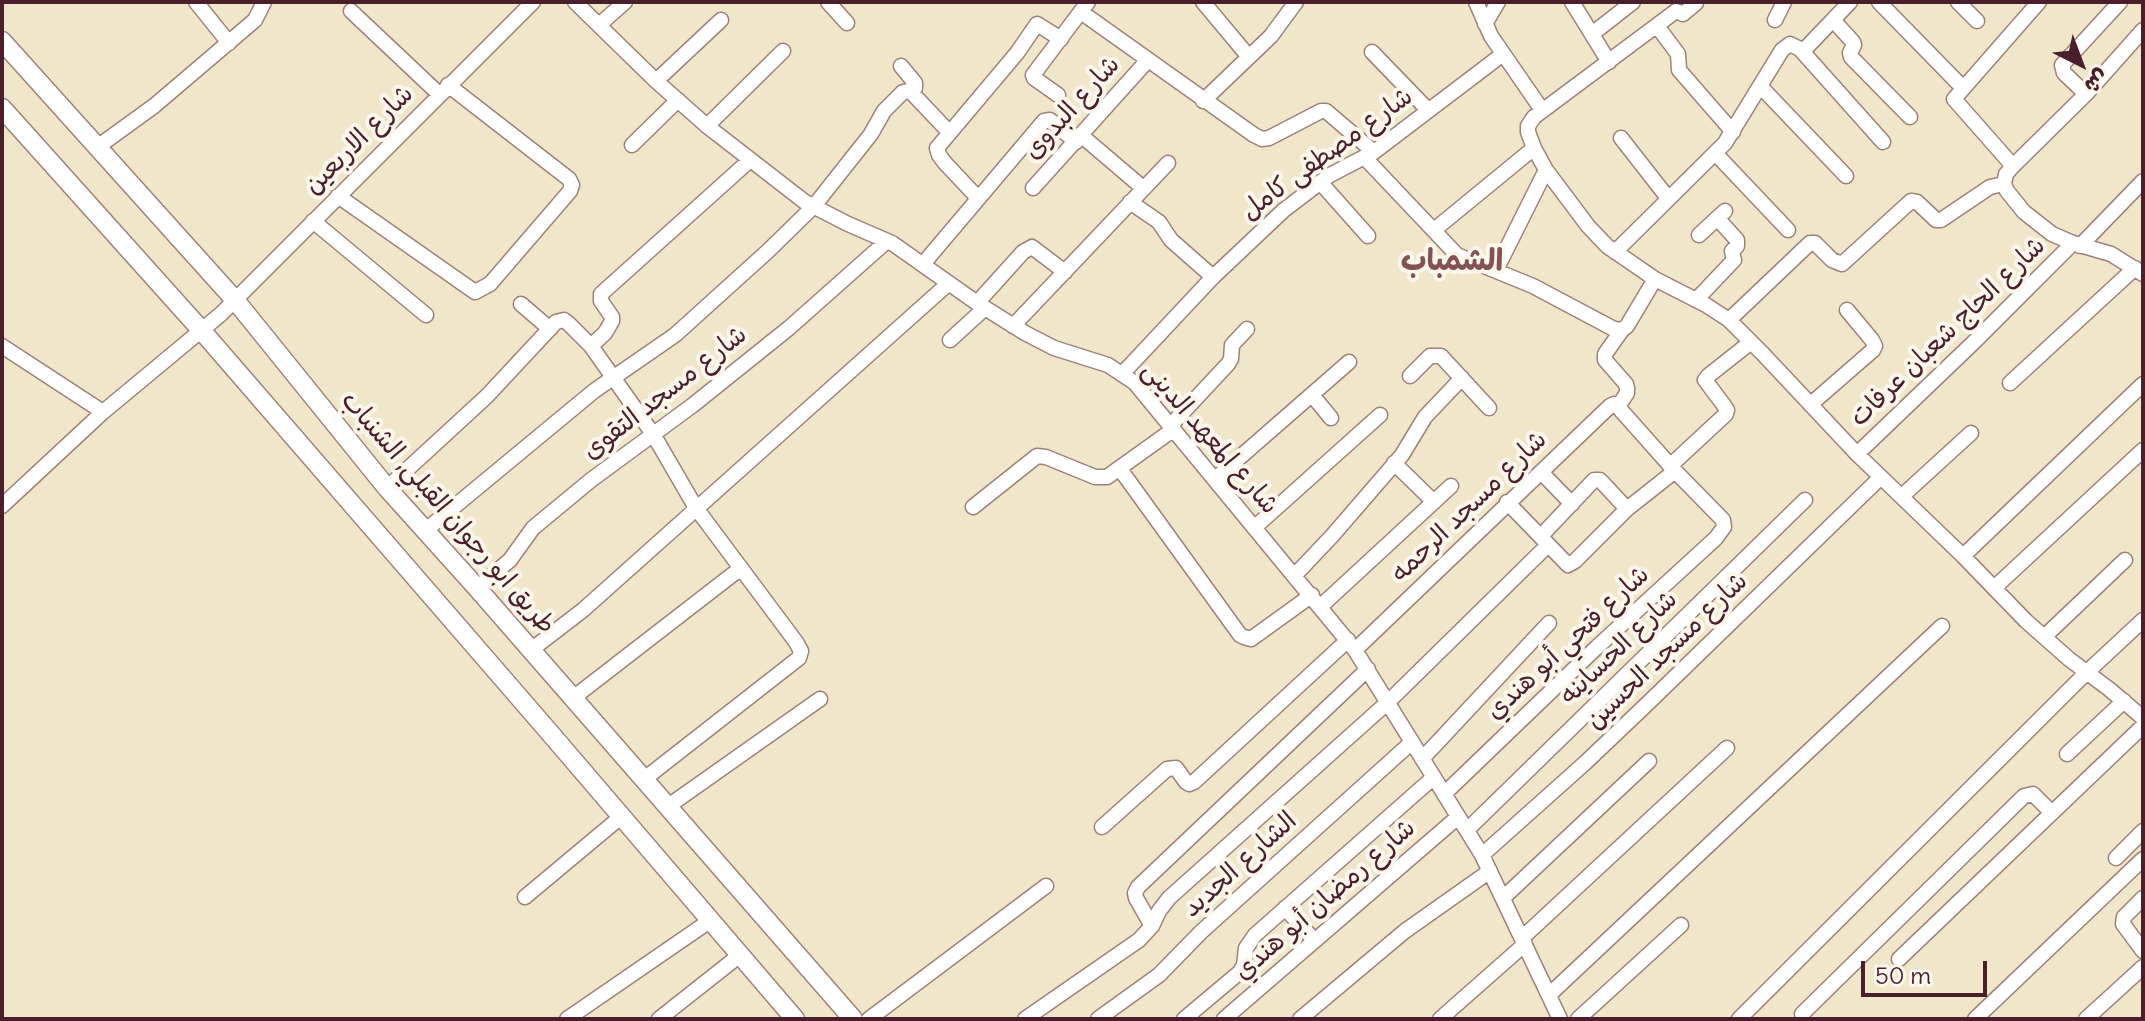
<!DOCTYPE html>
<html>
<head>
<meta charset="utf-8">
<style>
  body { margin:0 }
  #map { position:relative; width:2145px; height:1021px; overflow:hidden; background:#f0e6ca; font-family:Delius,"Playpen Sans Arabic",sans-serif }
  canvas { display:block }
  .frame { position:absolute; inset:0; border:4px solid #4a1f2b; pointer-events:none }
  .north { position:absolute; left:2041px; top:24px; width:80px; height:80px; -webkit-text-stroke:6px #fbf7ec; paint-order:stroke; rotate:138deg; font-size:22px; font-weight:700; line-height:32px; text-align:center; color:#4a1f2b }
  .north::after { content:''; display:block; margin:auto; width:28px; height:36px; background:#4a1f2b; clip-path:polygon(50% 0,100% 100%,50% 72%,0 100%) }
  .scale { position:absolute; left:1861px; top:961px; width:126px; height:36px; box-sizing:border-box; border:4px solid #4a1f2b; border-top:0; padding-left:10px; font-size:24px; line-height:28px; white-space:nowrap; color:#4a1f2b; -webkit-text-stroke:6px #fbf7ec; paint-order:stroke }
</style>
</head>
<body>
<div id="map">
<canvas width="2145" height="1021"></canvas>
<div class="frame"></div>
<div class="north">ش</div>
<div class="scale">50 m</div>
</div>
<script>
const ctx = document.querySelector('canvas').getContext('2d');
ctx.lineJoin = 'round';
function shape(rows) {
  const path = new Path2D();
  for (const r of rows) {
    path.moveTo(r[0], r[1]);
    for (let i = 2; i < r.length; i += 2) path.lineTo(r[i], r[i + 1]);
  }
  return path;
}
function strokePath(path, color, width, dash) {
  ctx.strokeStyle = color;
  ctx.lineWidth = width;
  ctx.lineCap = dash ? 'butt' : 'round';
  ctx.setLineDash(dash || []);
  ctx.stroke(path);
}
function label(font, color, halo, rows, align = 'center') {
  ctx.font = font + ' Delius,"Playpen Sans Arabic",sans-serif';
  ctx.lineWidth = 8;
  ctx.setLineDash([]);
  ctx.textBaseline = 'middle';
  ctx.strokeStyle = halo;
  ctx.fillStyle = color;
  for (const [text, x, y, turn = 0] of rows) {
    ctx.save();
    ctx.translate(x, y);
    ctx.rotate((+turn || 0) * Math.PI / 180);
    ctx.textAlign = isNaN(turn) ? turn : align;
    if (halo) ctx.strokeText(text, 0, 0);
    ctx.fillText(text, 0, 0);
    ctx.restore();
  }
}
const minor = shape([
  [196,2,229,43],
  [575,2,656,81,707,126,805,202,848,224,892,243,977,303,1025,333,1054,348,1108,365,1135,383,1355,650,1482,855,1560,1019],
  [828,2,847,23],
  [1203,2,1249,57],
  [1476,2,1491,36,1542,110],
  [1572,2,1609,62],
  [1879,2,1963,88],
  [1958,2,1977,21],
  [1696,3,1683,14,1676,11,1534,117,1528,126,1528,132,1534,148,1546,170,1588,226,1607,246,1655,279,1706,305,1729,320,1763,354,1857,454,1963,556,2026,621,2069,659,2109,689,2143,718],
  [351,11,439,94],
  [1081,12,1254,135,1262,139,1269,138,1321,111,1326,111,1374,152],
  [1775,20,1784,2],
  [1833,20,1853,42,1854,45,1850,53,1851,57,1910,117],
  [1485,24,1498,2],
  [599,25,625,2],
  [1657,26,1678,54,1679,70,1733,132],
  [2143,30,2086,94,2013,166,2006,174,2004,184,2007,191,2024,212,2052,234,2073,243,2111,254,2143,274],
  [1592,34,1633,2],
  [1800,49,1883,142],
  [1372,52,1428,110],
  [901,66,915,83,915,88,911,92],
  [656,81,721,20],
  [1761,87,1846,176],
  [2086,94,2064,73,2062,65,2120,2],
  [1058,95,1034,78,1033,75,1088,2],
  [1203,101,1271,36,1296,2],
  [707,126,783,51],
  [1082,136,1143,188],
  [1621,138,1668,198],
  [632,145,678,100],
  [96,148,154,106,255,20,264,2],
  [1715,153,1788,230],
  [1365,158,1457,255,1533,286,1614,329,1622,330,1627,326,1655,279],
  [2013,166,1954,99,2039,2],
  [1320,182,1368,236],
  [1033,188,1148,60],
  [338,196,475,292,490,284,570,191,572,185,569,179,448,85],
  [978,198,945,163,939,155,937,148,1017,53,1037,24,1061,39],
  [1130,202,1159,222,1171,240,1213,277],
  [313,221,426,315],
  [1434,230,1534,148],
  [1699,235,1725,211],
  [2080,246,2143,181],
  [1615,252,1725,143,1782,50,1790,44,1800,49,1806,48,1850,2],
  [923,264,1044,121,1050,120,1076,142],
  [1496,270,1546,170],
  [1696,300,1734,260,1732,251,1737,246,1737,240,1717,218],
  [977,303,1023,252,1032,247,1065,272],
  [521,304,550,329],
  [1729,320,1810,243,1815,243,1832,260,1842,264,1911,201,1917,202,1936,220,1941,220,1990,187,2004,184],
  [1013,326,1168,163],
  [950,340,985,308],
  [2,346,103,412],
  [591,346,605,333,612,321,612,317,601,301,601,294,749,161],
  [1123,373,1213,277,1284,210,1330,175,1374,152,1503,54],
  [1410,376,1430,356,1441,356,1489,408],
  [2010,383,2135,268],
  [1312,395,1331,418],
  [1811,404,1873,350,1875,346,1872,340,1847,310],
  [1618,407,1627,393,1627,388,1626,384,1605,360,1605,354,1622,330],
  [1618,407,1675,471],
  [1171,425,1228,364,1231,359,1232,345,1247,329],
  [1857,454,1974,342,2073,243],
  [1394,463,1434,502],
  [1670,466,1726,414,1727,410,1723,404,1705,380,1708,376,1751,342],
  [1120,469,1240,635,1244,637,1251,639,1312,595],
  [1541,472,1572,504],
  [1215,479,1349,362],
  [387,488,487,396,556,322,564,320,568,323,591,346,653,434,696,508,796,642,801,651,799,658,643,780],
  [1902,496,1971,433],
  [1507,502,1568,565,1575,561,1627,509],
  [2,506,103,412,221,314,533,2],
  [973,507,1037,456,1046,457,1095,477,1107,477,1174,429],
  [1255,527,1380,415],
  [426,530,594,391,675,335,768,251,814,206,871,134,884,111,903,92,908,91,911,92,949,132],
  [1963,556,2143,384],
  [1295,575,1332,536,1402,455,1425,417,1462,378],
  [477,588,510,560,533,528,591,480,693,405,789,328,887,241],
  [1994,588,2143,450],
  [1321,606,1451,486],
  [2044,637,2125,560],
  [531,650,583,610,949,283],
  [1355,650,1610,406,1614,404,1618,407],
  [573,698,741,568],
  [2067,754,2124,701],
  [1422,759,1549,623],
  [1444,794,1596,648,1716,538,1724,527,1723,520,1675,471,1627,509,1600,480,1594,480,1541,536],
  [667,807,820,699],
  [1102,827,1167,769,1176,768,1186,782,1189,784,1194,782,1348,640],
  [1467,830,1805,500],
  [1482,855,1585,763,1646,705,1881,477],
  [2116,858,2143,831],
  [525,897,622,816],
  [1503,898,1649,761],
  [2143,898,2124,917,2123,924,2143,951],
  [1285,908,1314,940],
  [1152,926,1136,898,1135,893,1138,887,1368,669],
  [1522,938,1727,748],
  [1899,959,2143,726],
  [1549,995,1942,626],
  [1802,1014,2024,796,2033,794,2052,813],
  [567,1019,711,920],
  [659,1019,740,955],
  [869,1019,1046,886],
  [1025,1019,1139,940,1152,926,1159,911,1169,898,1387,703,1548,545],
  [1098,1019,1159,975,1201,932,1412,742],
  [1184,1019,1240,972,1244,965,1246,948,1255,935,1434,777],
  [1224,1019,1458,817],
  [1300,1019,1405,931,1490,871],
  [1440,1019,1525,944],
  [1578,1019,1681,925],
  [1739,1019,2086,673,2143,620],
  [1975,1019,2143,859],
  [2086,1019,2143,967]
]);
const tertiary = shape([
  [2,41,235,300,387,488,477,588,853,1019],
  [2,108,202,331,550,733,795,1019]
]);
strokePath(minor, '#9d827a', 17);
strokePath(tertiary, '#9d827a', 21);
strokePath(minor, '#fff', 14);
strokePath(tertiary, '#fff', 18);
label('26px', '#4a1f2b', '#fbf7ec', [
  ["شارع البدوى",1072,108,-48],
  ["شارع الاربعين",359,140,-45],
  ["شارع مصطفى كامل",1327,154,-36],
  ["شارع الحاج شعبان عرفات",1948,332,-44],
  ["شارع مسجد التقوى",665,393,-38],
  ["شارع المعهد الدينى",1210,438,49],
  ["شارع مسجد الرحمه",1469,507,-44],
  ["طريق ابو رجوان القبلي, الشنباب",448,513,49],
  ["شارع فتحي أبو هندي",1568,643,-43],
  ["شارع الحساينه",1619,648,-44],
  ["شارع مسجد الحسين",1667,651,-44],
  ["الشارع الجديد",1240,865,-42],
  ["شارع رمضان أبو هندي",1325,900,-41]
]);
label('bold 30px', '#845255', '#fbf7ec', [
  ["الشمباب",1452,261]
]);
</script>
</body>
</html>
